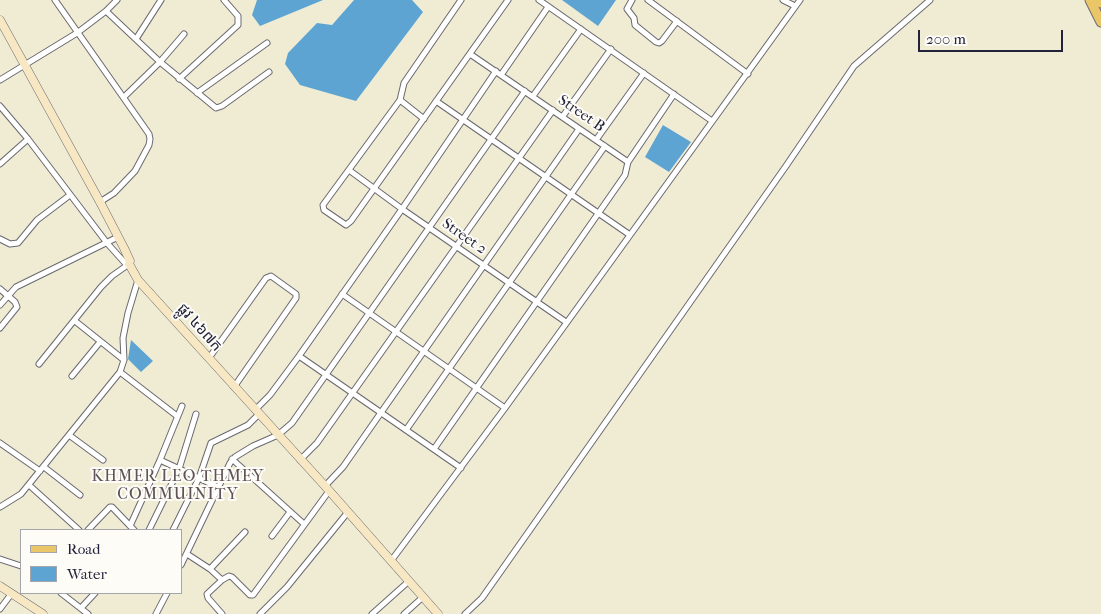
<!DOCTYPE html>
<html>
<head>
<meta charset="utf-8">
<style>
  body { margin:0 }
  #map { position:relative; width:1101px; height:614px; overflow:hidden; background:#f0ecd4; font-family:"IM FELL French Canon",serif }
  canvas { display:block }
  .legend { position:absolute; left:20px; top:529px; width:162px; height:65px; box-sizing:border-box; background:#fdfcf7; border:1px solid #a5a5ac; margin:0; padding:6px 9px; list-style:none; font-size:15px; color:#22223b }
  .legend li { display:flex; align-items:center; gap:10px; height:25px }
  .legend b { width:25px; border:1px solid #a5a5ac }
  .scale { position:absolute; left:918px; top:30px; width:145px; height:22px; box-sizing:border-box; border:2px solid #22223b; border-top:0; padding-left:6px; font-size:15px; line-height:18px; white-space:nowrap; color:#22223b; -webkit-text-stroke:4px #fdfcf7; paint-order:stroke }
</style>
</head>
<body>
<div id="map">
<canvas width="1101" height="614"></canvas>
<ul class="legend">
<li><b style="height:6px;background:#ebc669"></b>Road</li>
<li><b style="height:14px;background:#5da4d3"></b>Water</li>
</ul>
<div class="scale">200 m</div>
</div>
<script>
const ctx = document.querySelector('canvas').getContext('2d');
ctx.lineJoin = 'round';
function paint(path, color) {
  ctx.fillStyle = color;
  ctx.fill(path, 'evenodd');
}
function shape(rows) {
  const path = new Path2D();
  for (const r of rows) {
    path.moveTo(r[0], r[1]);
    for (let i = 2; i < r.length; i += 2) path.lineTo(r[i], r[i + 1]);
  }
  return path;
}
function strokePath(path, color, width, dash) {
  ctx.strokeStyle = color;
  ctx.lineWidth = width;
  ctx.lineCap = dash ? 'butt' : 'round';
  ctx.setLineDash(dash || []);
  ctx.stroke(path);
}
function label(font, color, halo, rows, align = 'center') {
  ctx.font = font + ' "IM FELL French Canon","Noto Sans Khmer",serif';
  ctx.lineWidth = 4;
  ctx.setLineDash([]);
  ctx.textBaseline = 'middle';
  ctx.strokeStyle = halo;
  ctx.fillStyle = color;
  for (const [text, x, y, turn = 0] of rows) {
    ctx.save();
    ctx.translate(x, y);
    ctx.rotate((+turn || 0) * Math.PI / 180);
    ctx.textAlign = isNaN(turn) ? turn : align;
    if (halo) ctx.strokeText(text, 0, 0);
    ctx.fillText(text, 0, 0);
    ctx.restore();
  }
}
paint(shape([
  [257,0,323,0,260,26,252,15],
  [354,0,412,0,423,12,356,101,300,85,285,64,288,53,317,23,332,25],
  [562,0,616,0,598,26],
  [663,125,691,142,669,172,645,157],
  [131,340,153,361,141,372,128,359]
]), '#5da4d3');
const street = shape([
  [55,0,149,134,150,139,149,145,135,171,114,193,100,202],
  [461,0,404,83,400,100,323,205,324,210,346,225,351,221,508,0],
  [539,0,712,121],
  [632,0,627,9,634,18,635,25,656,42,659,43,662,41,677,21],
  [648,0,748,74],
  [783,0,795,6],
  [106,11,160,62,184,34],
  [136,39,161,0],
  [470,54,628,162],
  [501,75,548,7],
  [179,79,238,25,238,16,224,0],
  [0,80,77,33,106,11,117,0],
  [197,93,267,43],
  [533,96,581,29],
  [124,97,160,62,216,108,222,106,269,72],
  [400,100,424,119],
  [436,101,630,235],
  [0,106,28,139,107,243,125,263,129,264,112,276,101,287,39,364],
  [563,116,611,49],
  [596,140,644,73],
  [628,162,674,94],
  [0,164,28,139],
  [349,170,402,209,566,322],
  [0,239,10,244,18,243,37,220,70,195],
  [0,289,15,302,17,307,0,328],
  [342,294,505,408],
  [0,305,16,287,118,237],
  [75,321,124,360],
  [299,356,461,468],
  [209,358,266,278,271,276,296,294,296,298,234,387],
  [120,372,177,416],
  [72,376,100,342],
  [255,410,270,395,299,356,402,209,496,71],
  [406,430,605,146],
  [69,435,103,460],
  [0,443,40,471],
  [434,449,625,175,628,162],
  [232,459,304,524],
  [160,460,218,487],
  [300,460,317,443,553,110],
  [44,467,80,495],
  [29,485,79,530],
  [325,486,343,467,579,129],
  [0,507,21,494,120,372,124,360,123,338,128,313,138,280],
  [130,526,160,460,182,406],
  [88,530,110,507,112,507,134,530],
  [149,530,179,469,196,414],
  [173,530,199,478,211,443,248,425,259,414],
  [272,536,290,512],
  [187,554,210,569,245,532],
  [0,559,21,566],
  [391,561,505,408,800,0],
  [181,565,230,463,235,457,253,446,278,435,292,423,525,91],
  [210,569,222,580],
  [61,593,88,614],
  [81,608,95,593],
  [0,609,12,593],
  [156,614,167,593],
  [222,614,208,598,207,594,222,580,229,576,232,577,250,595,253,595,329,491],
  [260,614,287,587,348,512],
  [372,614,409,581],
  [404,614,423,597],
  [465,614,482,598,786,166,854,66,930,0]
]);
const secondary = shape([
  [0,20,100,202,124,248,130,261,129,264,138,280,325,486,438,614],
  [0,586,43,614]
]);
const primary = shape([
  [1090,0,1101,22],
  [1099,0,1101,3]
]);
strokePath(street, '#6a6971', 7);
strokePath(secondary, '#6a6971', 9);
strokePath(primary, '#6a6971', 11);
strokePath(street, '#fff', 5);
strokePath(secondary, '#f7e8c3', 8);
strokePath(primary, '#ebc669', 9);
label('15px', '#22223b', '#fdfcf7', [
  ["Street B",581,114,35],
  ["Street 2",464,237,35],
  ["ផ្លូវ ៤៦៧ក",199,328,48]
]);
ctx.letterSpacing = '1px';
label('16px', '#605358', '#fdfcf7', [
  ["KHMER LEO THMEY",178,477],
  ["COMMUINITY",178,495]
]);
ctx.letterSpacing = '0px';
</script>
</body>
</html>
